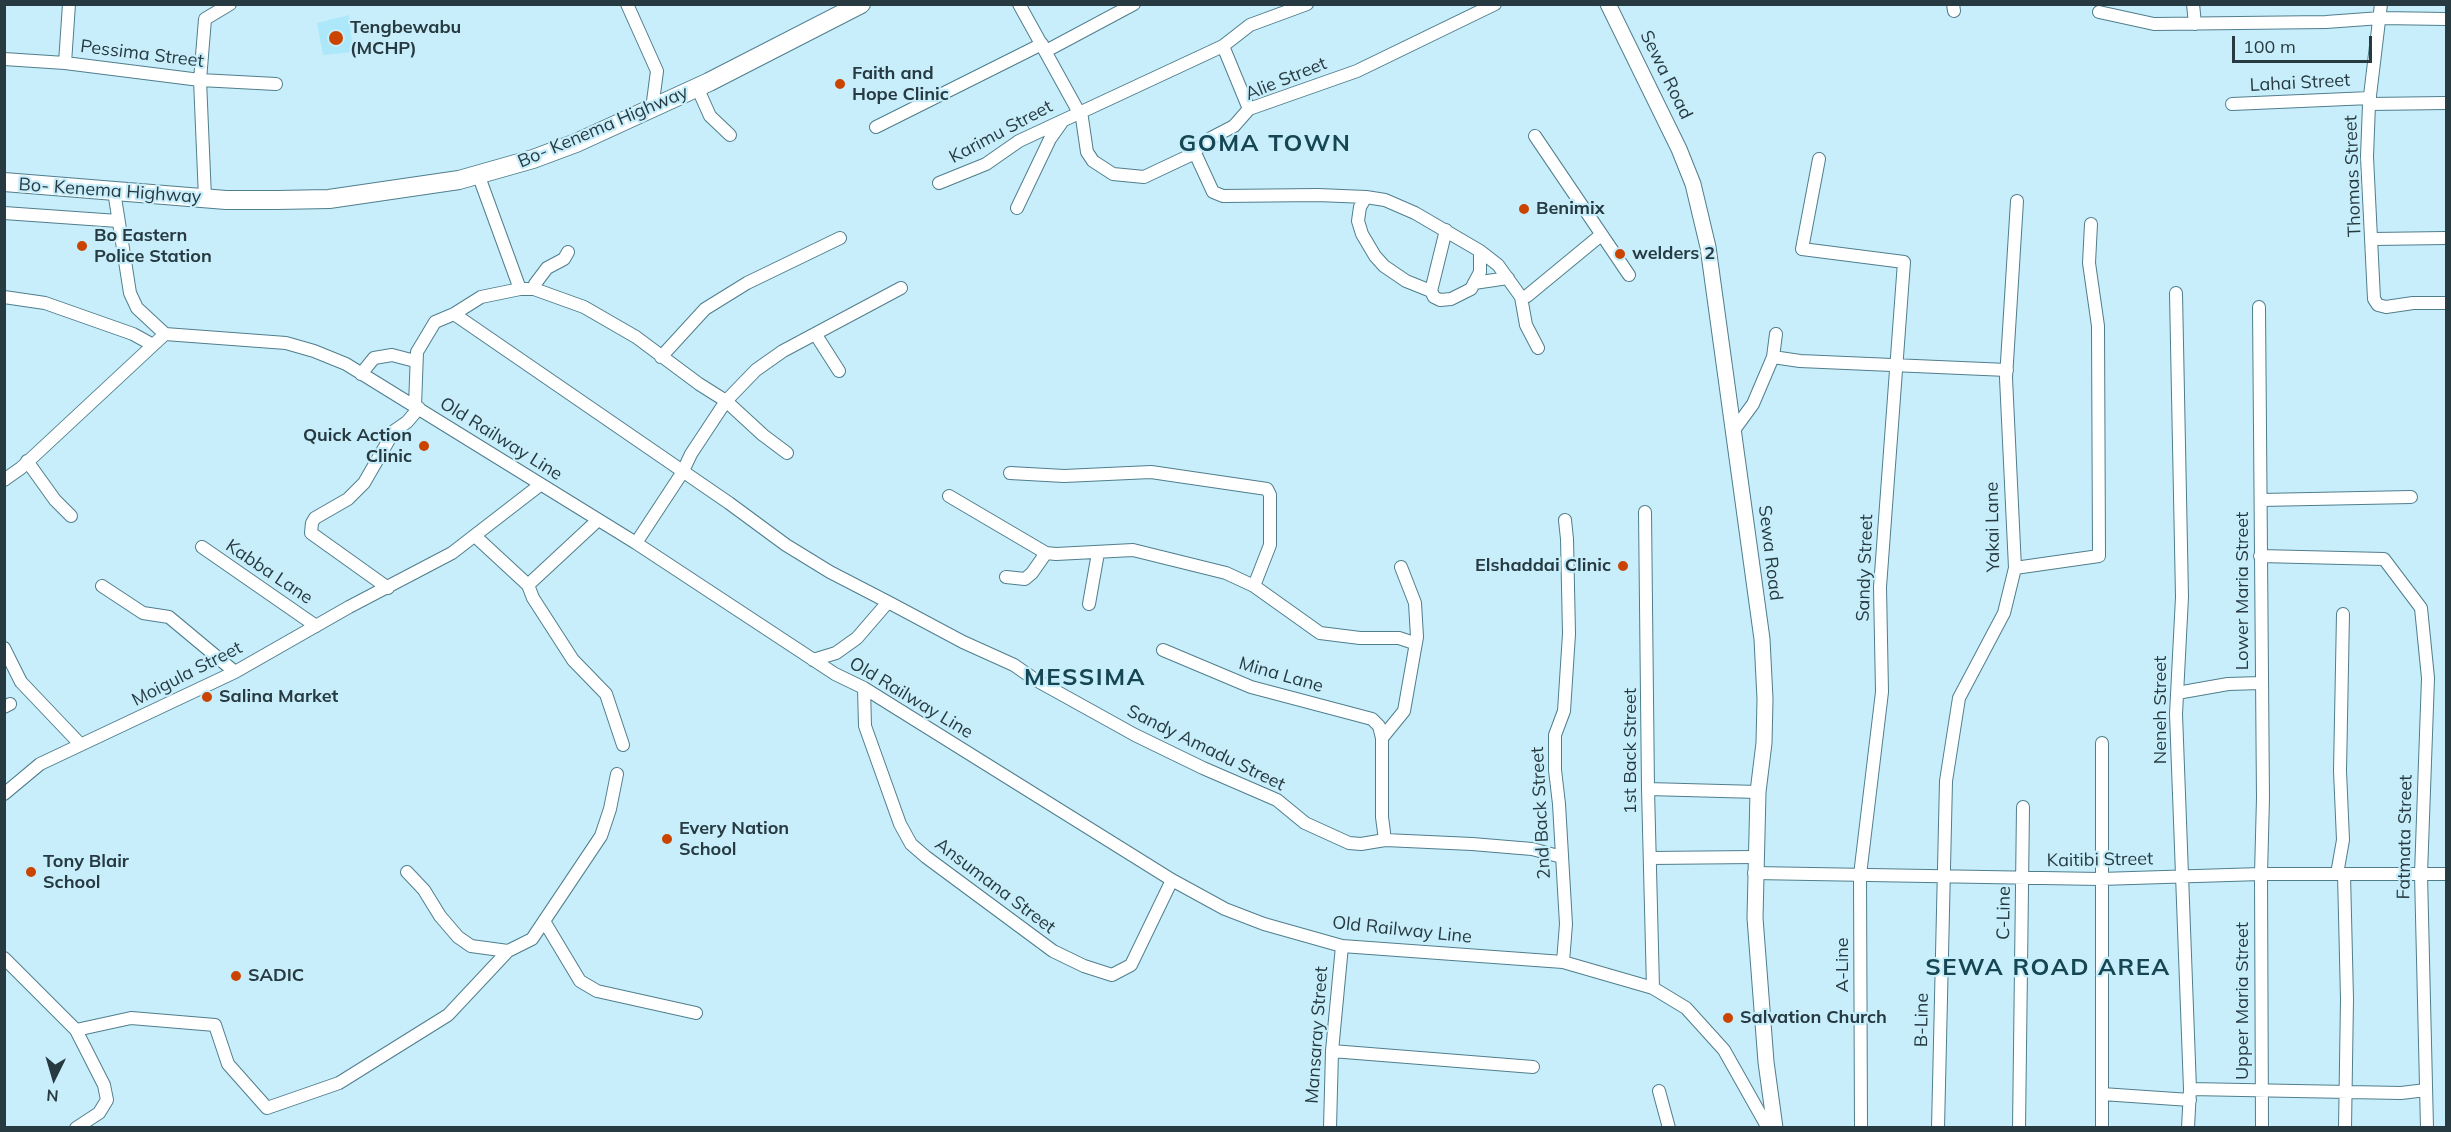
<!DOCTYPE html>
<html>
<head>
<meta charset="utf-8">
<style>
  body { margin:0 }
  #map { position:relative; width:2451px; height:1132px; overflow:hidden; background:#c7eefa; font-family:Mulish,sans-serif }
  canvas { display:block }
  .frame { position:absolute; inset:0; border:6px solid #273a41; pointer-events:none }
  .north { position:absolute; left:24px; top:1048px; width:60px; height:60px; -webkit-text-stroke:4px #c7eefa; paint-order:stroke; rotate:185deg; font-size:16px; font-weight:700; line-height:24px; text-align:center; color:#273a41 }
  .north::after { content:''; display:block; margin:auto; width:21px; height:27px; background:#273a41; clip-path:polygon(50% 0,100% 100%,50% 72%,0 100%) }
  .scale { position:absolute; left:2232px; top:36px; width:140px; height:27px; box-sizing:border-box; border:3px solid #273a41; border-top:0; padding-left:8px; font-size:18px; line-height:21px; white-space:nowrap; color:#273a41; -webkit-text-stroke:4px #c7eefa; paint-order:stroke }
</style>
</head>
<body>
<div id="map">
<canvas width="2451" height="1132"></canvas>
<div class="frame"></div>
<div class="north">N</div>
<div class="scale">100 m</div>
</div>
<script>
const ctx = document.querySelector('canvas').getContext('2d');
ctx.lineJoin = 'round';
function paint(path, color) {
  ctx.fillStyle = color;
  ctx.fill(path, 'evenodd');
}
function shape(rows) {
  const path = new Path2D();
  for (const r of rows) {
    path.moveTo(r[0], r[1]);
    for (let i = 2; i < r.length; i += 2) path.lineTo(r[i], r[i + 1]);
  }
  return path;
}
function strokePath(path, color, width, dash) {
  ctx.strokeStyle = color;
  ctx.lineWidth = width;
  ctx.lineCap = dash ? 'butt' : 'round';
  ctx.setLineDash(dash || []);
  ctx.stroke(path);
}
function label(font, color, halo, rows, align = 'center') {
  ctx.font = font + ' Mulish,sans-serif';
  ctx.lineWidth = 4.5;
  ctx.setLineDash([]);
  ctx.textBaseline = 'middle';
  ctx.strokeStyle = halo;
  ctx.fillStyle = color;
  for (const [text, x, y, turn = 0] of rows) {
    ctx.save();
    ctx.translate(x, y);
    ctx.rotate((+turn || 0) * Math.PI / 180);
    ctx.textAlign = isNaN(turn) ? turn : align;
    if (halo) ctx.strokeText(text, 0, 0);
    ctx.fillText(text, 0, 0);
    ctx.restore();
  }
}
paint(shape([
  [349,15,353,52,323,55,317,23]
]), '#ade7fa');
const minor = shape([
  [627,4,657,71,652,109],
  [1019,4,1082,118,1087,152,1093,161,1113,174,1144,177,1195,153,1196,150,1211,138,1234,126,1249,109,1357,71,1495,4],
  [1953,4,1954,11],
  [2193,4,2195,24],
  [2381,4,2369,104,2367,157,2374,299,2378,305,2386,307,2413,303,2446,303],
  [2099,12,2154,24,2326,22,2381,18,2446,19],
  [1046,51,1134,4],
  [4,59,65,63,200,80,276,84],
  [65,63,69,4],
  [697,87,710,116,730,135],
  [2232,104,2370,98],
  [2369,104,2446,103],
  [1249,109,1223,46,1250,25,1307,4],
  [876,127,1042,44],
  [1535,136,1629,275],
  [1195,153,1213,192,1223,196,1318,195,1366,197,1385,200,1415,213,1480,251,1498,265,1521,297,1527,296,1601,235],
  [1819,159,1802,249,1904,262,1880,587,1882,692,1860,875,1861,1128],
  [478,174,520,289],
  [939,183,986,164,1019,141,1223,46],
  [114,191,130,293,137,308,165,334,286,343,314,351,346,364,636,543,835,674,864,688,1172,880,1225,909,1264,924,1342,946,1563,962,1653,988,1686,1008,1724,1050,1768,1128],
  [1366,197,1360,207,1358,221,1362,234,1375,256,1384,266,1406,281,1431,291],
  [205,198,200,80,205,19,230,4],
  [1017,208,1050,139,1062,122],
  [4,213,118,221],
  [1446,230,1431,291,1434,297,1440,300,1451,299,1471,289,1480,272,1480,251],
  [2373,239,2446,238],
  [1474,283,1508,278],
  [534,289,535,284,547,268,564,259,568,252],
  [2176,293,2182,597,2176,714,2190,1089,2188,1128],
  [4,297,45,303,133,334,153,345],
  [1521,297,1526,325,1538,348],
  [2259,307,2263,798,2261,874,2262,1128],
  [454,314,729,503,786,545,830,572,888,602,857,638,836,653,813,660],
  [816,335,839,371],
  [661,357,705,309,747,283,840,238],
  [1773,357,1800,361,2007,370],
  [361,374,374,358,392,355,415,361],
  [415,406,417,352,435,322,454,314,481,297,520,289,534,289,584,307,636,337,699,384,726,401,763,435,787,453],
  [1734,430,1753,404,1773,357,1776,334],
  [27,461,55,500,71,516],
  [1010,473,1064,476,1151,472,1267,489,1270,495,1270,545,1254,586],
  [4,480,21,468,165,334],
  [949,496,1046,553,1056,554,1133,550,1226,573,1254,586,1320,633,1360,638,1399,638,1414,643],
  [2261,500,2411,497],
  [1645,512,1648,789,1653,988],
  [475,536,528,585,533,598,573,660,606,694,623,745],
  [636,543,682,473,691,454,726,401,756,370,783,351,901,288],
  [202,547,316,626],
  [2260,556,2384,559,2421,608,2428,678,2421,874,2427,1128],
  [2015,568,2099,556,2098,326,2089,263,2091,224],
  [1006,577,1025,579,1032,573,1046,553],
  [528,585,598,520],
  [102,586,143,613,169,617,235,672],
  [388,588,311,533,312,523,315,518,348,499,364,483,394,431,407,422,419,408],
  [888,602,963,642,1014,665,1034,679,1135,735,1203,768,1277,800,1305,823,1349,843,1361,844,1385,840,1472,844,1532,849,1562,857],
  [1089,604,1098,553],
  [4,648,21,682,80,744],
  [1163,650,1251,687,1372,719,1379,726,1382,738],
  [864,688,865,726,900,824,911,844,926,857,1053,951,1084,966,1112,975,1131,965,1172,880],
  [2177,693,2228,684,2261,683],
  [4,707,10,704],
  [2102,743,2102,1128],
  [1648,789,1758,792],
  [4,794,40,764,235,672,349,607,452,553,540,485],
  [1385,840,1382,817,1382,738,1404,711,1417,637,1415,603,1401,567],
  [1650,858,1755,857],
  [407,872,424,890,440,916,458,937,471,946,508,951],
  [1754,873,2100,879,2261,874,2446,874],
  [2337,874,2343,840,2340,771,2343,614],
  [2344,874,2347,999,2345,1128],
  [544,921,580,981,597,991,696,1013],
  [4,958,76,1030,104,1085,107,1100,99,1113,76,1128],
  [1563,962,1566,924,1559,804,1555,770,1555,735,1564,711,1569,634,1567,539,1565,520],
  [76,1030,131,1018,215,1025,228,1064,267,1108,339,1083,448,1015,508,951,532,939,601,836,610,809,617,774],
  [1332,1051,1533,1067],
  [2190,1089,2401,1093,2426,1090],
  [1659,1091,1669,1128],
  [2102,1094,2190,1100],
  [1330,1128,1332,1051,1342,946],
  [1938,1128,1946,781,1959,698,2004,613,2015,568,2006,378,2017,201],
  [2019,1128,2023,807]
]);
const major = shape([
  [1608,4,1679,149,1693,184,1708,247,1762,639,1765,699,1764,743,1758,792,1755,918,1766,1062,1775,1128]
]);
const highway = shape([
  [4,182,226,200,277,200,329,199,459,180,533,159,576,143,709,82,861,4]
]);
strokePath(minor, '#507e8d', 14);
strokePath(major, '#507e8d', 17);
strokePath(highway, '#507e8d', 20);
strokePath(minor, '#fff', 12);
strokePath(major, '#fff', 15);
strokePath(highway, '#fff', 18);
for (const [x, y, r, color] of [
  [336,38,8,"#ca4400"],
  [840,84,6,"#ca4400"],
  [1524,209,6,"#ca4400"],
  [82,246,6,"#ca4400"],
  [1620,254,6,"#ca4400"],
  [424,446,6,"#ca4400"],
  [1623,566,6,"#ca4400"],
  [207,697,6,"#ca4400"],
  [667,839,6,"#ca4400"],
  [31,872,6,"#ca4400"],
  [236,976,6,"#ca4400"],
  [1728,1018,6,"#ca4400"]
]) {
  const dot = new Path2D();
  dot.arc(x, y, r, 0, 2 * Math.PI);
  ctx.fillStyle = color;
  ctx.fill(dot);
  strokePath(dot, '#c7eefa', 2);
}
label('bold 18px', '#273a41', '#c7eefa', [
  ["Tengbewabu",350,28],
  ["(MCHP)",350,49],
  ["Faith and",852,74],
  ["Hope Clinic",852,95],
  ["Benimix",1536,209],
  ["Bo Eastern",94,236],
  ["Police Station",94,257],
  ["welders 2",1632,254],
  ["Quick Action",412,436,"right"],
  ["Clinic",412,457,"right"],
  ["Elshaddai Clinic",1611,566,"right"],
  ["Salina Market",219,697],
  ["Every Nation",679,829],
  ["School",679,850],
  ["Tony Blair",43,862],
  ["School",43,883],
  ["SADIC",248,976],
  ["Salvation Church",1740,1018]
], 'left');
label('18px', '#273a41', '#c7eefa', [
  ["Pessima Street",142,54,7],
  ["Sewa Road",1666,75,64],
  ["Alie Street",1286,79,-22],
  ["Lahai Street",2300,83,-3],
  ["Bo- Kenema Highway",603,127,-23],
  ["Karimu Street",1001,132,-28],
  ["Thomas Street",2353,176,-92],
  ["Bo- Kenema Highway",110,191,4],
  ["Old Railway Line",501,439,32],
  ["Yakai Lane",1993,527,-91],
  ["Sewa Road",1770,553,83],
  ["Sandy Street",1865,568,-88],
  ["Kabba Lane",269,572,34],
  ["Lower Maria Street",2243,591,-90],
  ["Moigula Street",187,674,-27],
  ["Mina Lane",1281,675,16],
  ["Old Railway Line",911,698,31],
  ["Neneh Street",2161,710,-90],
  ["Sandy Amadu Street",1206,748,26],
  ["1st Back Street",1631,751,-90],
  ["2nd Back Street",1541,813,-93],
  ["Fatmata Street",2405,837,-89],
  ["Kaitibi Street",2100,860,-1],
  ["Ansumana Street",995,886,37],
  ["C-Line",2004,913,-89],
  ["Old Railway Line",1402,930,6],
  ["A-Line",1843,965,-90],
  ["Upper Maria Street",2243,1001,-90],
  ["B-Line",1922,1020,-89],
  ["Mansaray Street",1317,1035,-86]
]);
ctx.letterSpacing = '1.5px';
label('bold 24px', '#164653', '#c7eefa', [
  ["GOMA TOWN",1265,144],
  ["MESSIMA",1085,678],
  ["SEWA ROAD AREA",2048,968]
]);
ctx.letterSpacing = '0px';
</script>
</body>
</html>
